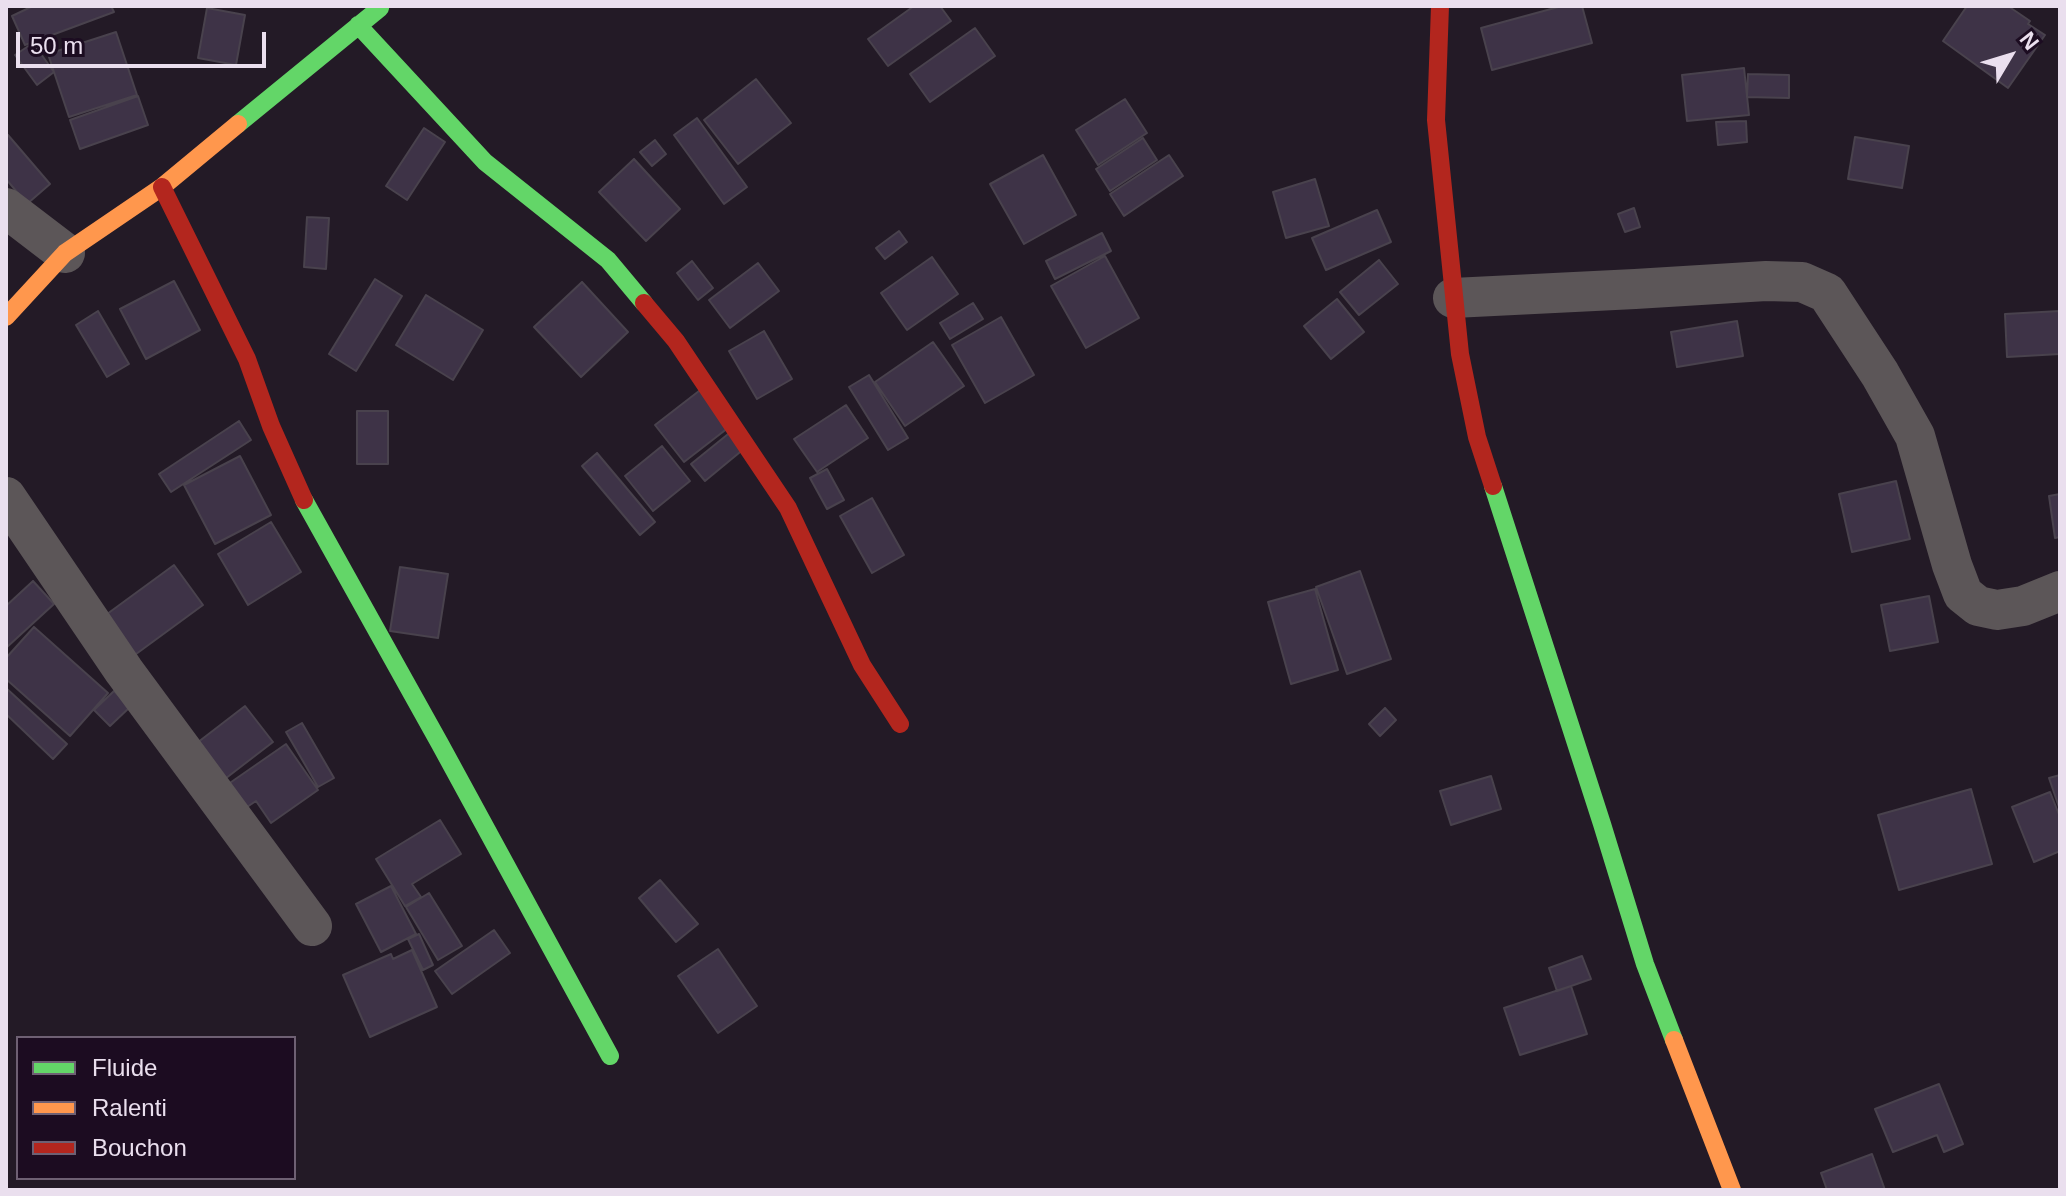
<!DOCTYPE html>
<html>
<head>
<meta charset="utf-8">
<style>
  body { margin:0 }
  #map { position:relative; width:2066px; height:1196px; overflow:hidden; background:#231a26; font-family:Helvetica,sans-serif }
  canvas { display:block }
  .frame { position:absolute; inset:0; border:8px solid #eadfee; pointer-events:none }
  .legend { position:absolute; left:16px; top:1036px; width:280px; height:144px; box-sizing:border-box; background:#1c0c21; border:2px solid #6e6073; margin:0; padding:10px 14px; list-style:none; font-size:24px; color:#eadfee }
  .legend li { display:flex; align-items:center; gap:16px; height:40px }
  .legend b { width:40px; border:2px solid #6e6073 }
  .north { position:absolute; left:1970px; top:16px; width:80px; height:80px; -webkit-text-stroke:6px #1c0c21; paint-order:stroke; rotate:52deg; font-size:22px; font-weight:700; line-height:32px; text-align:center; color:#eadfee }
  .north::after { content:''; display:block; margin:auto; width:28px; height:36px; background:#eadfee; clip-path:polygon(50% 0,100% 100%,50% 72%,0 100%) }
  .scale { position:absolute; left:16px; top:32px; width:250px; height:36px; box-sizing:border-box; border:4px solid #eadfee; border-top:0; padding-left:10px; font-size:24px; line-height:28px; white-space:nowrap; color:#eadfee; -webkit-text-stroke:6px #1c0c21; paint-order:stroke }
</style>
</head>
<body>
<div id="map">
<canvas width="2066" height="1196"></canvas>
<div class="frame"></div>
<ul class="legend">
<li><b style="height:10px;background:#63d668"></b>Fluide</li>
<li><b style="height:10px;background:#ff974d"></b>Ralenti</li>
<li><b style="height:10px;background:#b3261e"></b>Bouchon</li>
</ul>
<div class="north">N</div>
<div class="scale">50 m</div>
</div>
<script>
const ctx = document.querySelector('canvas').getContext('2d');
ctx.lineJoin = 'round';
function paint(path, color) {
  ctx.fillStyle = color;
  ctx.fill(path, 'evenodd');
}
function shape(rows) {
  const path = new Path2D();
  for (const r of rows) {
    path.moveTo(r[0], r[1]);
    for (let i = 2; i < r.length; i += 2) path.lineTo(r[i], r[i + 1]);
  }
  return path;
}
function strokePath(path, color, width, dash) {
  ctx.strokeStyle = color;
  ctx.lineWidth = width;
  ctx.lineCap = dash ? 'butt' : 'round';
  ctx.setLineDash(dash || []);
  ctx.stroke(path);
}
const building = shape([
  [33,6,111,6,114,12,25,45,12,16,33,6],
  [914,6,940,6,951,21,888,66,868,39,914,6],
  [1562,6,1582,6,1592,43,1492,70,1481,28,1562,6],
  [1967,6,2008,6,2030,21,2028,24,2045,35,2008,88,1943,41,1967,6],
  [207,8,245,15,236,65,198,58,207,8],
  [975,28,995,56,930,102,910,74,975,28],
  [116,32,137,95,69,117,48,54,116,32],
  [33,43,54,72,37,85,15,55,33,43],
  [1744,68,1749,115,1687,121,1682,75,1744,68],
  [1748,74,1789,75,1789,98,1747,97,1748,74],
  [756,79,791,123,738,164,704,120,756,79],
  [138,96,148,125,80,149,70,120,138,96],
  [1125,99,1147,133,1098,165,1076,130,1125,99],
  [697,118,747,187,724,204,674,135,697,118],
  [1746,121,1747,142,1718,145,1716,122,1746,121],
  [424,128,445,142,407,200,386,186,424,128],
  [8,135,50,184,27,204,6,179,6,137,8,135],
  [1855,137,1909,146,1902,188,1848,179,1855,137],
  [1143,138,1157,160,1110,191,1096,169,1143,138],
  [655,140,666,154,652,166,640,152,655,140],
  [1043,155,1076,215,1024,244,990,184,1043,155],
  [1169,155,1183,176,1124,216,1110,194,1169,155],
  [634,159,680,209,646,241,599,192,634,159],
  [1315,179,1329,226,1286,238,1273,192,1315,179],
  [1634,208,1640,227,1625,232,1618,214,1634,208],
  [1377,210,1391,242,1326,270,1312,238,1377,210],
  [307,217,329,218,326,269,304,267,307,217],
  [899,231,907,242,885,259,876,248,899,231],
  [1102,233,1111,251,1055,279,1046,261,1102,233],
  [1105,256,1139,318,1086,348,1051,286,1105,256],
  [932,257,958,294,907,330,881,293,932,257],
  [1379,260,1398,284,1359,315,1340,292,1379,260],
  [692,261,713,288,698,300,677,273,692,261],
  [758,263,779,291,730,328,709,300,758,263],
  [375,279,402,296,356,371,329,354,375,279],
  [174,281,200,330,146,359,120,309,174,281],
  [582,282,628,332,581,377,534,327,582,282],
  [426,295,483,330,453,380,396,345,426,295],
  [1337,299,1364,332,1331,359,1304,326,1337,299],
  [973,303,983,319,950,339,940,323,973,303],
  [98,311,129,364,107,377,76,325,98,311],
  [2060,311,2060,354,2007,357,2005,314,2060,311],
  [1001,317,1034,375,985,403,952,345,1001,317],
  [1737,321,1743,356,1677,367,1671,332,1737,321],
  [764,331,792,379,757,399,729,351,764,331],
  [933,342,964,386,905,426,875,382,933,342],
  [869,375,908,438,888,450,849,387,869,375],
  [708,384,737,421,684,462,655,425,708,384],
  [846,405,868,438,817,472,794,439,846,405],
  [357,411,388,411,388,464,357,464,357,411],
  [239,421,251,440,171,492,159,474,239,421],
  [738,426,751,443,705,481,691,464,738,426],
  [662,446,690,481,653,511,625,476,662,446],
  [597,453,655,522,640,535,582,466,597,453],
  [240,456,271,515,215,544,184,485,240,456],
  [827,469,844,500,827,509,810,478,827,469],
  [1896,481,1910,539,1852,552,1839,494,1896,481],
  [2060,494,2060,537,2055,538,2049,496,2060,494],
  [872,498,904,555,872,573,840,516,872,498],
  [271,522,301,572,248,605,218,554,271,522],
  [174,565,203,605,132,657,103,617,174,565],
  [400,567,448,574,438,638,390,631,400,567],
  [1360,571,1391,659,1347,674,1316,587,1360,571],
  [33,581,54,604,6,648,6,606,33,581],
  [1315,589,1338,670,1291,684,1268,602,1315,589],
  [1929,596,1938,642,1890,651,1881,605,1929,596],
  [34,627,108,693,70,736,6,679,6,658,34,627],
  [6,688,67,744,53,759,6,714,6,688],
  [114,691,130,707,110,726,94,710,114,691],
  [245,706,273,742,221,782,193,746,245,706],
  [1385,708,1396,720,1380,736,1369,724,1385,708],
  [302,723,334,778,318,787,286,732,302,723],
  [286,744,318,790,271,823,256,801,241,811,224,787,286,744],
  [2060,775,2060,810,2049,778,2060,775],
  [1491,776,1501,809,1451,825,1440,791,1491,776],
  [1971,789,1992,864,1899,890,1878,815,1971,789],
  [2050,792,2060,817,2060,851,2034,862,2012,807,2050,792],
  [440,820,461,854,412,884,421,897,405,906,376,859,440,820],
  [660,880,698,924,676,942,639,898,660,880],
  [391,886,416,934,381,952,356,904,391,886],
  [429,893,462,946,438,960,406,907,429,893],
  [494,930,510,953,452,994,435,971,494,930],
  [419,934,433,965,423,970,408,939,419,934],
  [718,949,757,1006,718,1033,678,976,718,949],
  [412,950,437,1007,370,1037,343,975,391,954,393,959,412,950],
  [1582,956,1591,979,1557,991,1549,968,1582,956],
  [1571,986,1587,1034,1520,1055,1504,1008,1571,986],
  [1939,1084,1963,1144,1944,1152,1937,1135,1893,1152,1875,1109,1939,1084],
  [1872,1154,1885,1190,1827,1190,1821,1173,1872,1154]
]);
paint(building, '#3e3347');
strokePath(building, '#49424d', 2);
strokePath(shape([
  [6,208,65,253],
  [1453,298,1635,289,1766,281,1802,282,1827,293,1880,374,1915,436,1952,565,1963,594,1978,606,1997,610,2023,606,2060,591],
  [6,497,124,671,312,926]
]), '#5c5658', 40);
strokePath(shape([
  [358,25,485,162,608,260,644,303],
  [238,124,380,8],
  [1493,486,1602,824,1645,964,1674,1040],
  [304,500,440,744,610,1056]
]), '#63d668', 18);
strokePath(shape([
  [6,317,65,253,162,187,238,124],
  [1674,1040,1732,1190]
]), '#ff974d', 18);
strokePath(shape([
  [1440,6,1436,120,1460,354,1477,437,1493,486],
  [162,187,247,359,271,426,304,500],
  [644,303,676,341,788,508,862,665,900,724]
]), '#b3261e', 18);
</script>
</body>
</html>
